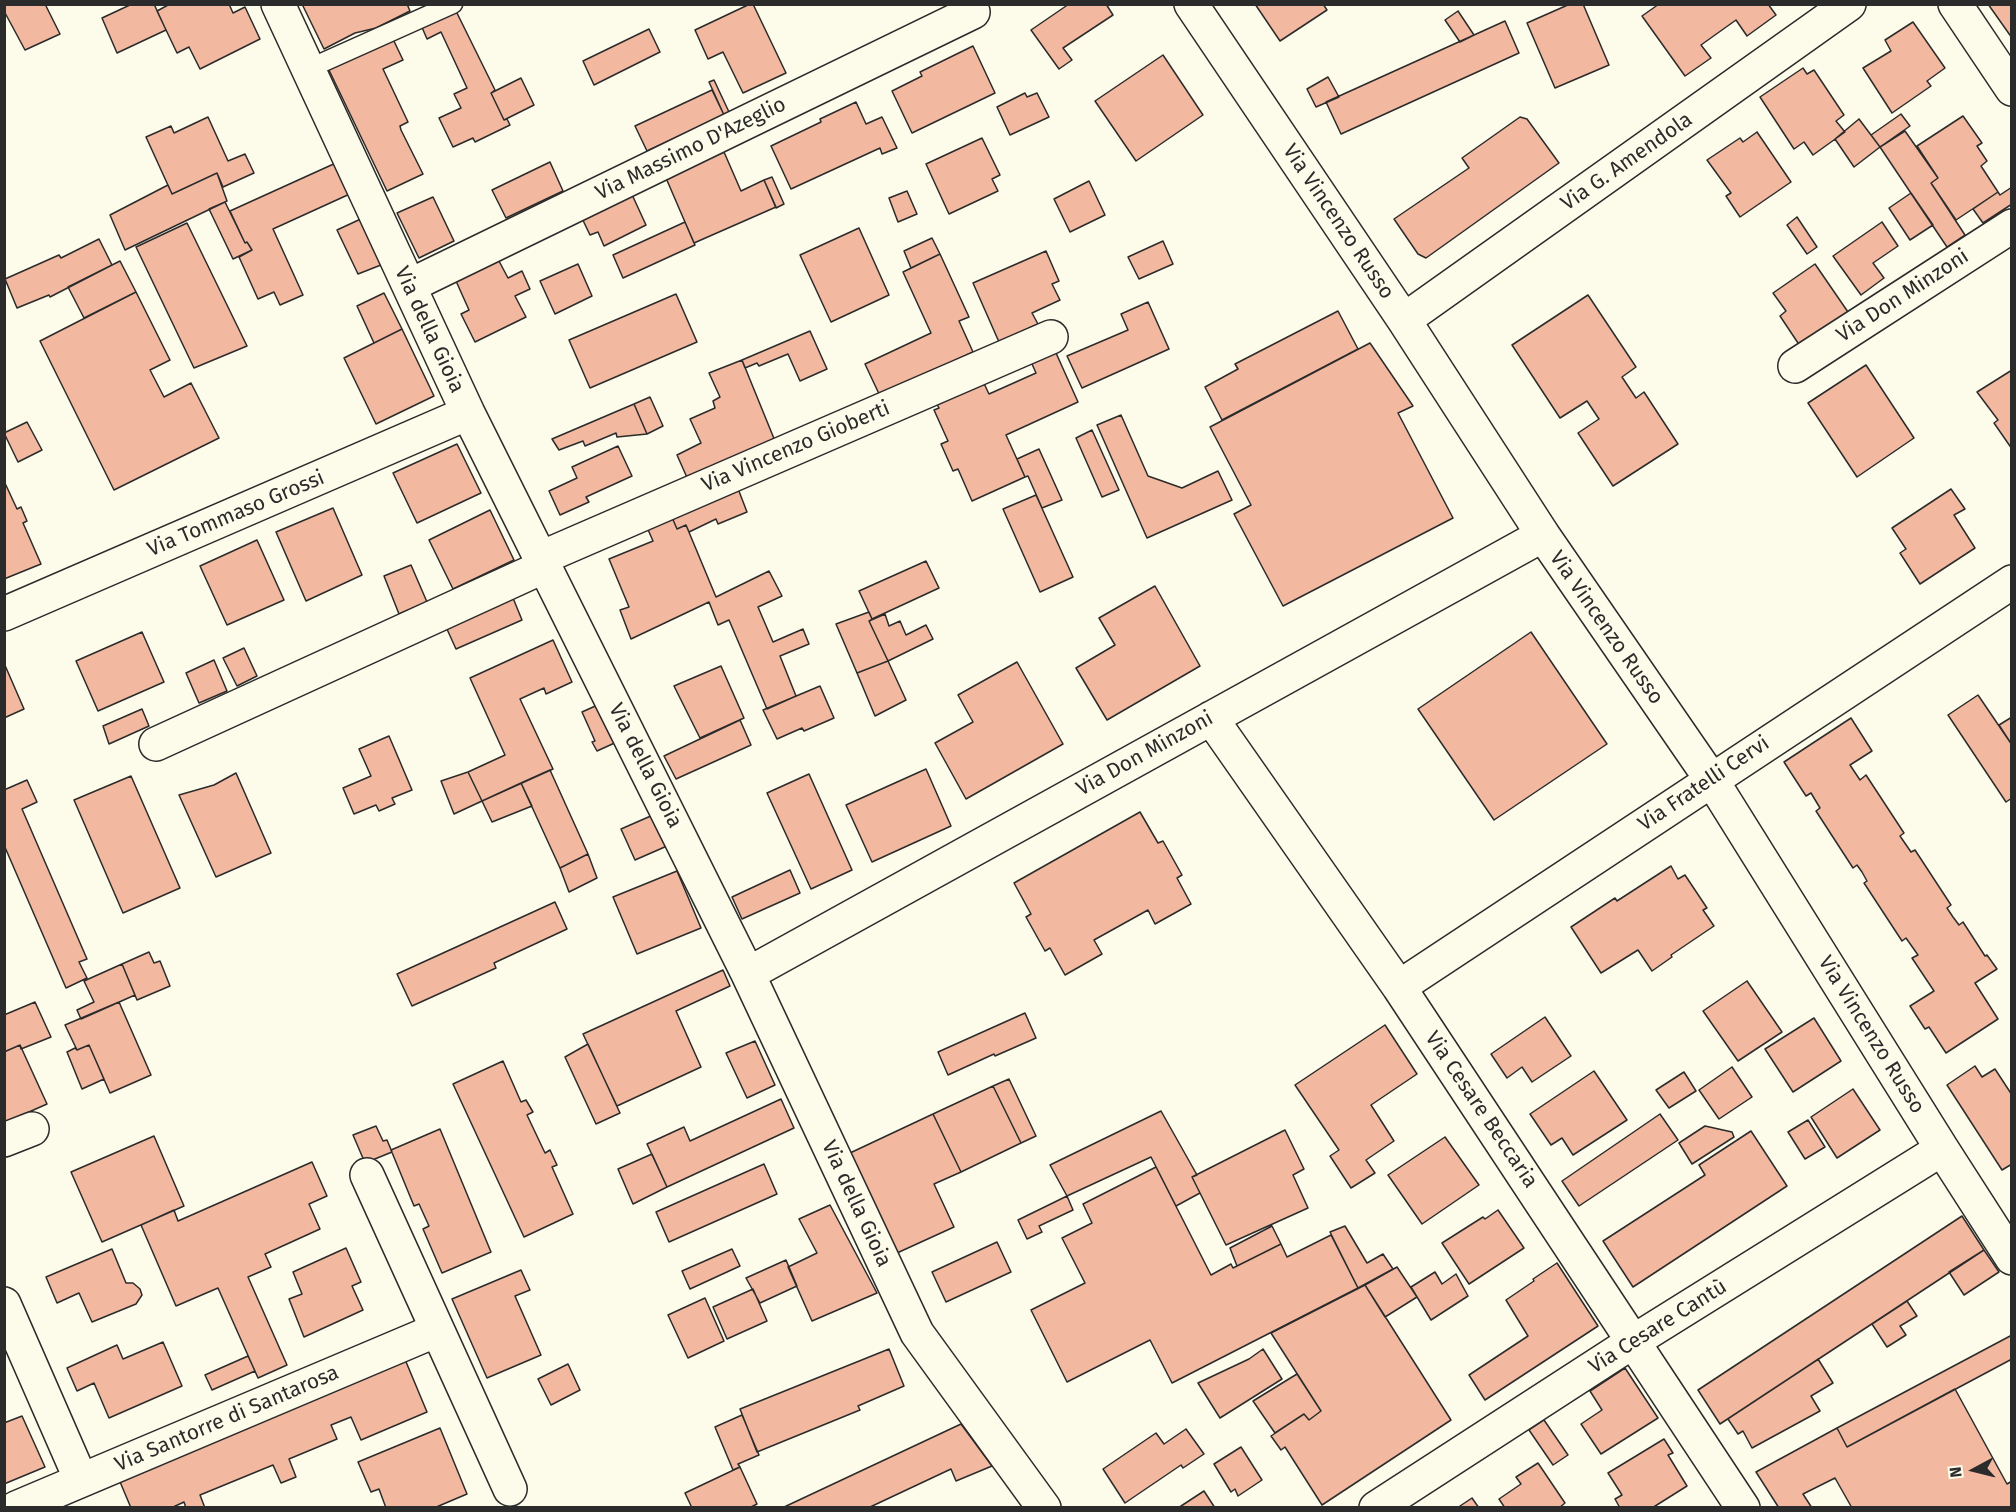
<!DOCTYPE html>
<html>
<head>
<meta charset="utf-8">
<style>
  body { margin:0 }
  #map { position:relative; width:2016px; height:1512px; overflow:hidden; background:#fdfbea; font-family:"Fira Sans",sans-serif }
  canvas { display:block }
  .frame { position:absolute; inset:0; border:6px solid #2b2b2b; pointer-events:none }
  .north { position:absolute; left:1944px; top:1440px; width:60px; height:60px; -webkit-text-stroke:4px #fdfbea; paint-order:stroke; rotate:263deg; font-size:16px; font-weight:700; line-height:24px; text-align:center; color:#2b2b2b }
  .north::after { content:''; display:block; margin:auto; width:21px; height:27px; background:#2b2b2b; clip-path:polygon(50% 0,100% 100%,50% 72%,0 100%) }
</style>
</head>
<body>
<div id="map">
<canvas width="2016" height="1512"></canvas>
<div class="frame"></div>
<div class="north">N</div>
</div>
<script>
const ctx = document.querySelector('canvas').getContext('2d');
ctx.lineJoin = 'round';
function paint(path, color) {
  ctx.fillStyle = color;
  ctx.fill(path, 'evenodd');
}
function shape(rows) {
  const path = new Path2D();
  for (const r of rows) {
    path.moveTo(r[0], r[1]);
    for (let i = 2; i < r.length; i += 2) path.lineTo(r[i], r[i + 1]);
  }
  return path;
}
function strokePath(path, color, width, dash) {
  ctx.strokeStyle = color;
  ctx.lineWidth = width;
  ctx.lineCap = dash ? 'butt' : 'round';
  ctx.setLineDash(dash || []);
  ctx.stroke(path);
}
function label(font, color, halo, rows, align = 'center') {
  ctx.font = font + ' "Fira Sans",sans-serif';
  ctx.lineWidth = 4.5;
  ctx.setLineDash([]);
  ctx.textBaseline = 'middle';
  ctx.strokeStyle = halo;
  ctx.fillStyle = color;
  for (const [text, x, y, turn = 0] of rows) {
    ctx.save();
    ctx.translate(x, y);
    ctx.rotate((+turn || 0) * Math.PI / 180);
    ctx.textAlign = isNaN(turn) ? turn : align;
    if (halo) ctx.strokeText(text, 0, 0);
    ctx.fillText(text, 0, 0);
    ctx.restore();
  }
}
const building = shape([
  [4,4,45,4,60,34,25,50,4,11,4,4],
  [132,4,154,4,166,30,117,53,102,18,132,4],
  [170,4,229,4,233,13,245,7,260,39,200,69,189,47,177,53,157,11,170,4],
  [302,4,407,4,410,11,376,28,355,33,324,49,302,4],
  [750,4,753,4,786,73,743,93,723,52,708,59,695,30,750,4],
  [1069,4,1106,4,1113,15,1063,48,1072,60,1059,69,1031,30,1069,4],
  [1255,4,1323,4,1327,10,1280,41,1255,4],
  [1570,4,1583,4,1609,65,1555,88,1527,23,1570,4],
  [1659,4,1768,4,1776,15,1747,36,1736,20,1701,45,1711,58,1685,76,1642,16,1659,4],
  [1988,4,2012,4,2012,38,1988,4],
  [455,9,495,90,491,93,504,120,507,119,510,125,475,142,473,138,453,147,439,118,461,108,454,94,467,88,441,32,427,39,421,25,455,9],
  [1458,11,1474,35,1460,42,1445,20,1458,11],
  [1505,21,1519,53,1341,134,1326,102,1505,21],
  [1913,22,1945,68,1927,81,1931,86,1892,113,1863,68,1891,51,1885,40,1913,22],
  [649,29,660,52,594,85,583,61,649,29],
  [392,37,403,60,383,69,408,122,400,126,401,130,423,174,387,191,328,68,392,37],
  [973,46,995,93,912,133,892,91,922,76,920,72,973,46],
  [1163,55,1203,115,1136,161,1095,101,1163,55],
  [1803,68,1807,74,1814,70,1844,115,1836,121,1845,132,1813,155,1804,142,1794,149,1760,97,1803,68],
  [1328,77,1339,97,1316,107,1307,89,1328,77],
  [521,78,534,105,504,120,491,93,521,78],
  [714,80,729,112,724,115,709,82,714,80],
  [712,90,724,115,647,151,635,126,712,90],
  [1025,93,1027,97,1037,93,1049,117,1010,135,997,107,1025,93],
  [856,102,866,124,882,117,897,148,882,154,880,148,791,189,771,146,821,122,820,119,856,102],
  [1901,114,1910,126,1880,147,1871,135,1901,114],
  [1963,116,1982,143,1977,146,1987,161,1981,166,1998,192,1956,220,1931,183,1938,178,1917,146,1963,116],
  [208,117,228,161,245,154,254,173,223,187,217,173,172,194,146,137,171,126,174,133,208,117],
  [1520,117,1527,119,1559,163,1426,258,1418,254,1394,219,1469,168,1462,158,1520,117],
  [1859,119,1880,147,1854,167,1835,139,1859,119],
  [1905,131,1938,178,1931,183,1965,235,1947,247,1880,147,1905,131],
  [1757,132,1791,182,1740,217,1726,196,1731,193,1707,160,1740,138,1743,142,1757,132],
  [982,138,1000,175,992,179,998,191,949,214,926,164,982,138],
  [724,152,741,191,764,180,776,207,694,243,666,178,724,152],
  [338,162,352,193,273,229,303,295,280,305,274,292,258,299,239,257,252,250,247,242,245,243,230,211,338,162],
  [550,162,563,191,506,218,492,190,550,162],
  [217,173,227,201,125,250,110,215,168,185,172,194,217,173],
  [772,177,784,204,776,208,764,180,772,177],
  [1089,181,1105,215,1070,232,1054,199,1089,181],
  [2012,187,2012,204,1983,223,1973,209,1998,192,2000,195,2012,187],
  [629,188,646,225,604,246,598,232,590,235,579,212,629,188],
  [907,191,917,214,898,222,889,198,907,191],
  [1911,193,1933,225,1910,240,1889,208,1911,193],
  [433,197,454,241,419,258,397,213,433,197],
  [225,202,245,243,247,242,252,250,233,259,209,209,225,202],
  [365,217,386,263,358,274,337,230,365,217],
  [1797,217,1817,247,1807,254,1787,225,1797,217],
  [685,222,695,245,623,278,613,255,685,222],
  [1882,222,1898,246,1873,263,1884,278,1861,295,1833,256,1882,222],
  [187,223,247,346,194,368,136,247,187,223],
  [859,228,889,295,831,322,800,255,859,228],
  [932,238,940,254,911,268,904,251,932,238],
  [99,239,112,265,50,297,49,295,17,308,5,279,59,255,61,258,99,239],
  [1163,241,1173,264,1139,279,1128,257,1163,241],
  [1046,251,1059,281,1052,284,1060,300,1032,313,1038,324,999,342,973,283,1046,251],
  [940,254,969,317,959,321,973,352,880,396,865,364,931,333,903,272,940,254],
  [120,261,136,292,84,318,68,287,120,261],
  [499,261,508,278,522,271,530,289,515,296,526,317,475,342,461,314,469,310,456,281,499,261],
  [578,264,592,296,555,314,540,281,578,264],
  [1815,264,1848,312,1800,346,1780,316,1786,311,1773,293,1815,264],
  [136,292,170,360,150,370,164,397,191,383,219,438,114,490,40,341,136,292],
  [384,293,402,329,374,343,357,306,384,293],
  [676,294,697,342,590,388,569,340,676,294],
  [1588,295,1636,367,1622,377,1636,398,1644,392,1678,444,1613,486,1578,433,1599,419,1587,401,1560,418,1512,345,1588,295],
  [1148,302,1169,349,1082,388,1067,356,1128,330,1121,314,1148,302],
  [1338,311,1358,349,1222,420,1205,387,1238,369,1235,364,1338,311],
  [402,329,434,396,376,424,344,358,402,329],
  [810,331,827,369,800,381,788,354,759,366,757,363,745,368,742,360,810,331],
  [1370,343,1413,406,1398,413,1453,518,1283,606,1234,514,1251,505,1210,427,1370,343],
  [1052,344,1078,402,1006,435,1025,477,972,501,958,469,953,471,941,444,948,441,934,410,939,408,933,397,980,375,989,394,1036,373,1028,355,1052,344],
  [742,360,775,441,689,482,677,455,701,443,690,419,715,408,713,401,720,397,709,373,742,360],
  [1866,365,1914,438,1857,477,1808,403,1866,365],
  [2012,370,2012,449,1994,423,1998,420,1977,392,2012,370],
  [650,397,663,426,647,434,634,404,650,397],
  [634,404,647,434,617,437,616,433,585,446,583,441,559,450,552,439,634,404],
  [1121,415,1148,476,1182,488,1218,471,1232,500,1147,538,1097,425,1121,415],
  [27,422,42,450,18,462,4,433,27,422],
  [1092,430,1119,490,1102,497,1076,438,1092,430],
  [457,444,481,493,417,523,393,473,457,444],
  [618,446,632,476,586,497,589,502,560,515,549,491,577,478,572,467,618,446],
  [1039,449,1062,500,1042,508,1028,476,1025,477,1017,459,1039,449],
  [4,481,17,509,21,507,27,521,23,523,41,564,4,579,4,481],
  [737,486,747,512,718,524,716,519,689,532,686,525,677,529,671,515,737,486],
  [1951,489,1965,509,1954,515,1975,548,1920,584,1900,553,1906,549,1892,528,1951,489],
  [1036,495,1073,577,1040,592,1003,509,1036,495],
  [333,508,362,575,306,601,276,532,333,508],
  [490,510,514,560,453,589,429,540,490,510],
  [671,515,677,529,686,525,716,597,769,571,782,596,758,607,773,642,803,629,809,644,780,656,796,696,767,709,729,620,718,625,709,602,631,639,620,610,629,607,609,559,653,541,646,525,671,515],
  [257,540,284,600,227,625,200,566,257,540],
  [926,561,939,588,872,619,859,591,926,561],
  [411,565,427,602,399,614,384,576,411,565],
  [1155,586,1200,666,1107,720,1076,668,1115,645,1099,618,1155,586],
  [513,598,522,620,456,649,446,627,513,598],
  [869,612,872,619,869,621,888,661,857,673,836,624,869,612],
  [885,614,889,626,900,621,906,635,926,625,933,639,888,661,869,621,885,614],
  [142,632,164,682,98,711,76,661,142,632],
  [1531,632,1607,744,1494,820,1418,709,1531,632],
  [553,640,572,682,546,694,544,688,520,699,553,769,482,801,468,772,505,755,470,678,553,640],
  [244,648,257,676,237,686,223,658,244,648],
  [214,660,227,691,199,703,186,673,214,660],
  [888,661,906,700,875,716,857,673,888,661],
  [1017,662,1063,744,966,799,935,743,973,722,958,695,1017,662],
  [4,663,24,709,4,718,4,663],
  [721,666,744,718,700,738,674,686,721,666],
  [820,686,834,718,804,731,802,728,777,739,763,710,820,686],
  [1978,695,2012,745,2012,798,2006,802,1948,715,1978,695],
  [602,703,619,741,597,751,592,742,595,741,582,712,602,703],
  [142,709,149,726,109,744,103,726,142,709],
  [2012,717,2012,745,1999,725,2012,717],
  [1851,718,1872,751,1850,765,1860,780,1866,775,1904,833,1900,836,1911,852,1915,850,1951,905,1947,908,1953,917,1959,925,1963,922,1985,956,1987,955,1997,969,1975,983,1998,1019,1946,1053,1929,1027,1925,1029,1910,1006,1934,991,1912,958,1918,955,1906,938,1902,941,1864,883,1867,881,1862,872,1857,865,1853,868,1816,811,1820,808,1811,793,1806,796,1784,762,1851,718],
  [740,720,751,745,676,779,664,756,740,720],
  [389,736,412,790,392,798,395,804,379,811,376,805,354,814,343,788,371,776,359,749,389,736],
  [926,769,951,826,872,862,846,805,926,769],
  [550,770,588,854,560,868,521,783,550,770],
  [468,772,482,801,454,814,441,781,468,772],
  [236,773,271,853,216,877,179,795,214,785,236,773],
  [809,774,852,870,811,889,767,793,809,774],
  [131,776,180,888,123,913,74,800,131,776],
  [27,780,37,802,22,809,87,959,79,962,87,978,66,988,4,845,4,790,27,780],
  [521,783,532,806,492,822,482,801,521,783],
  [1140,812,1158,843,1163,841,1182,875,1177,878,1191,904,1155,924,1148,910,1094,940,1102,954,1065,975,1050,948,1045,951,1026,917,1031,914,1014,883,1140,812],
  [653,815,667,846,635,860,621,829,653,815],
  [588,854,597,878,569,892,560,868,588,854],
  [1671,866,1678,879,1685,875,1707,908,1703,910,1714,926,1671,955,1672,957,1652,971,1638,950,1601,973,1571,927,1615,898,1617,901,1671,866],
  [790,870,800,893,742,919,732,897,790,870],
  [677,871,701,928,637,954,613,897,677,871],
  [555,902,567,929,494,963,496,968,412,1006,397,974,555,902],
  [149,952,154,963,160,961,170,986,137,1000,122,964,149,952],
  [122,964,135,995,81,1019,77,1010,94,1002,84,981,122,964],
  [723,970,730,986,676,1011,701,1067,617,1106,583,1034,723,970],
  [1747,981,1782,1032,1738,1061,1703,1011,1747,981],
  [35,1002,51,1037,21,1049,20,1045,4,1052,4,1015,35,1002],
  [119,1002,151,1075,110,1093,89,1045,77,1050,65,1025,119,1002],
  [1025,1013,1036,1038,995,1056,994,1054,948,1075,938,1052,1025,1013],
  [1545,1017,1571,1056,1532,1082,1522,1067,1507,1078,1491,1054,1545,1017],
  [1814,1018,1841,1061,1793,1092,1765,1049,1814,1018],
  [1385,1025,1417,1074,1371,1105,1394,1141,1366,1160,1375,1173,1351,1188,1330,1156,1339,1150,1295,1085,1385,1025],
  [755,1041,775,1085,747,1098,726,1053,755,1041],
  [588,1044,620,1113,596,1124,565,1057,588,1044],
  [20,1045,47,1104,4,1123,4,1052,20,1045],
  [89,1045,104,1079,82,1089,67,1052,75,1048,77,1050,89,1045],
  [503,1061,521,1102,526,1100,533,1112,527,1115,545,1153,550,1150,557,1165,552,1167,573,1214,524,1237,453,1084,503,1061],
  [1975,1066,1982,1077,1995,1069,2012,1095,2012,1164,2002,1170,1947,1085,1975,1066],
  [1732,1067,1752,1097,1719,1119,1699,1090,1732,1067],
  [1594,1071,1627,1120,1573,1155,1562,1138,1551,1145,1530,1114,1594,1071],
  [1684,1072,1696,1091,1669,1108,1656,1090,1684,1072],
  [1009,1079,1036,1136,1021,1143,993,1086,1009,1079],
  [993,1086,1021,1143,961,1172,933,1114,993,1086],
  [1853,1089,1880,1130,1837,1158,1811,1117,1853,1089],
  [781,1099,794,1128,667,1187,647,1144,684,1127,690,1141,781,1099],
  [1161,1111,1197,1175,1192,1177,1200,1193,1176,1206,1151,1157,1067,1196,1050,1165,1161,1111],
  [933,1114,961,1172,934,1184,954,1227,897,1253,850,1153,933,1114],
  [1660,1114,1678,1140,1579,1206,1562,1181,1660,1114],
  [1808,1120,1825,1147,1805,1159,1788,1132,1808,1120],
  [376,1126,383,1141,387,1140,392,1152,365,1163,353,1135,376,1126],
  [1705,1126,1732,1132,1734,1137,1692,1164,1679,1143,1705,1126],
  [440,1129,491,1252,442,1273,423,1229,429,1226,419,1204,414,1206,391,1150,440,1129],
  [1285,1130,1304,1169,1293,1175,1308,1208,1226,1245,1192,1177,1285,1130],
  [1751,1131,1787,1186,1633,1287,1603,1241,1705,1175,1699,1165,1751,1131],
  [154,1136,184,1206,102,1242,71,1172,154,1136],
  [1445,1137,1479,1185,1422,1224,1388,1175,1445,1137],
  [652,1154,667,1187,633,1204,618,1169,652,1154],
  [312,1162,327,1196,309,1204,320,1229,265,1254,271,1267,248,1277,287,1365,258,1378,218,1288,176,1306,141,1225,174,1210,178,1221,312,1162],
  [764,1164,777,1194,669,1242,656,1212,764,1164],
  [1156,1167,1211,1275,1231,1264,1233,1268,1281,1244,1287,1257,1331,1235,1358,1288,1172,1383,1150,1340,1067,1382,1031,1310,1085,1283,1062,1238,1092,1223,1083,1204,1156,1167],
  [1067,1196,1073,1210,1039,1226,1042,1232,1027,1239,1018,1220,1067,1196],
  [830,1205,877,1293,812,1321,788,1267,817,1253,799,1219,830,1205],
  [1498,1210,1524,1248,1469,1284,1442,1243,1483,1217,1485,1219,1498,1210],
  [1962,1216,1984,1250,1720,1424,1698,1390,1962,1216],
  [1272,1226,1281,1244,1237,1266,1230,1248,1272,1226],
  [1345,1226,1367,1263,1383,1254,1393,1269,1358,1288,1330,1232,1345,1226],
  [997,1242,1011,1272,946,1302,932,1272,997,1242],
  [346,1248,361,1282,352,1286,363,1310,304,1337,289,1299,302,1294,293,1272,346,1248],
  [112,1249,126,1283,133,1283,140,1289,142,1295,136,1304,92,1322,79,1293,57,1303,46,1277,112,1249],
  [732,1249,740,1266,690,1289,682,1271,732,1249],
  [1984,1250,1999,1272,1964,1295,1949,1272,1984,1250],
  [786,1260,797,1286,760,1303,746,1278,786,1260],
  [1557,1263,1598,1326,1485,1400,1469,1375,1528,1336,1506,1300,1534,1281,1533,1279,1557,1263],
  [1397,1267,1417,1297,1385,1317,1365,1285,1397,1267],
  [521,1270,530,1290,515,1296,541,1355,487,1378,452,1299,521,1270],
  [1435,1272,1442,1284,1456,1274,1468,1296,1431,1320,1411,1287,1435,1272],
  [1365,1285,1451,1420,1322,1505,1285,1447,1281,1450,1271,1436,1304,1414,1309,1420,1321,1411,1271,1333,1365,1285],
  [753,1289,767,1321,727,1339,713,1307,753,1289],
  [705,1298,724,1341,688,1358,668,1315,705,1298],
  [1907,1301,1917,1316,1900,1326,1906,1335,1887,1347,1872,1324,1907,1301],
  [2012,1335,2012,1359,1847,1447,1837,1428,2012,1335],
  [163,1342,182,1386,109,1418,94,1383,77,1391,67,1368,117,1345,123,1359,163,1342],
  [889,1349,904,1386,858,1406,860,1410,757,1452,740,1409,889,1349],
  [1263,1349,1282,1379,1220,1418,1198,1383,1249,1359,1263,1349],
  [248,1356,255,1371,212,1390,205,1375,248,1356],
  [404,1357,427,1412,361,1440,351,1417,331,1425,337,1439,289,1459,296,1477,281,1483,273,1465,200,1495,205,1508,186,1508,184,1502,171,1508,131,1508,118,1477,404,1357],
  [1818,1359,1833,1383,1811,1396,1820,1411,1752,1448,1743,1431,1738,1434,1728,1419,1818,1359],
  [568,1364,580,1390,551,1405,538,1379,568,1364],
  [1625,1368,1658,1418,1601,1454,1581,1424,1602,1410,1590,1391,1625,1368],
  [1297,1374,1321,1411,1309,1420,1304,1414,1275,1433,1253,1401,1297,1374],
  [1955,1389,2007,1484,2012,1481,2012,1508,1852,1508,1835,1478,1803,1494,1812,1508,1779,1508,1756,1472,1837,1428,1847,1447,1955,1389],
  [742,1415,759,1455,738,1464,740,1467,733,1470,715,1427,742,1415],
  [22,1416,45,1467,4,1484,4,1423,22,1416],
  [1544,1420,1568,1455,1553,1465,1529,1430,1544,1420],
  [961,1424,992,1466,956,1481,951,1469,868,1508,782,1508,961,1424],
  [440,1428,467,1494,434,1508,386,1508,379,1489,371,1492,358,1462,440,1428],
  [1186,1429,1204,1454,1183,1468,1181,1465,1125,1503,1103,1469,1156,1433,1164,1444,1186,1429],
  [1664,1439,1673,1453,1668,1455,1687,1486,1652,1508,1620,1508,1615,1499,1622,1495,1608,1473,1664,1439],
  [1241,1447,1262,1480,1238,1496,1235,1489,1231,1492,1214,1464,1241,1447],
  [1538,1463,1565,1503,1559,1508,1505,1508,1499,1499,1521,1484,1516,1477,1538,1463],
  [740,1467,757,1504,749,1508,692,1508,685,1493,740,1467],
  [1204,1491,1215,1508,1178,1508,1204,1491],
  [1472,1498,1479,1508,1457,1508,1472,1498]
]);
paint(building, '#f2b8a0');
strokePath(building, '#2b2b2b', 1.5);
const lane = shape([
  [308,69,453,4]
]);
const street = shape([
  [278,4,468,413,748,974,917,1333,1044,1508],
  [1191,4,1404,320,1543,535,1711,779,1942,1149,2012,1258],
  [1955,4,2012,89],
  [409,286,973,12],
  [1404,320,1849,4],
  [1795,366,2012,226],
  [541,558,1051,337],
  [4,614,468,413],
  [1211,718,1399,987,1743,1508],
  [156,744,545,566],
  [748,974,1543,535],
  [1399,987,2012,582],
  [4,1140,32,1129],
  [367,1175,510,1489],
  [4,1304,81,1480],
  [16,1508,437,1330],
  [1376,1508,1634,1341,1942,1149]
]);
strokePath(lane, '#2b2b2b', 21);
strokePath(street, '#2b2b2b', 36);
strokePath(lane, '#fdfbea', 18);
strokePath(street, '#fdfbea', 33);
label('21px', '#2b2b2b', '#fdfbea', [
  ["Via Massimo D'Azeglio",691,149,-26],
  ["Via G. Amendola",1627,162,-35],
  ["Via Vincenzo Russo",1338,222,56],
  ["Via Don Minzoni",1903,296,-33],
  ["Via della Gioia",429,330,65],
  ["Via Vincenzo Gioberti",796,447,-23],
  ["Via Tommaso Grossi",236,514,-23],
  ["Via Vincenzo Russo",1606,628,55],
  ["Via Don Minzoni",1145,754,-29],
  ["Via della Gioia",645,766,63],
  ["Via Fratelli Cervi",1704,784,-34],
  ["Via Vincenzo Russo",1871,1035,58],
  ["Via Cesare Beccaria",1481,1110,56],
  ["Via della Gioia",856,1204,65],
  ["Via Cesare Cantù",1658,1327,-32],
  ["Via Santorre di Santarosa",227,1419,-23]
]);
</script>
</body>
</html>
